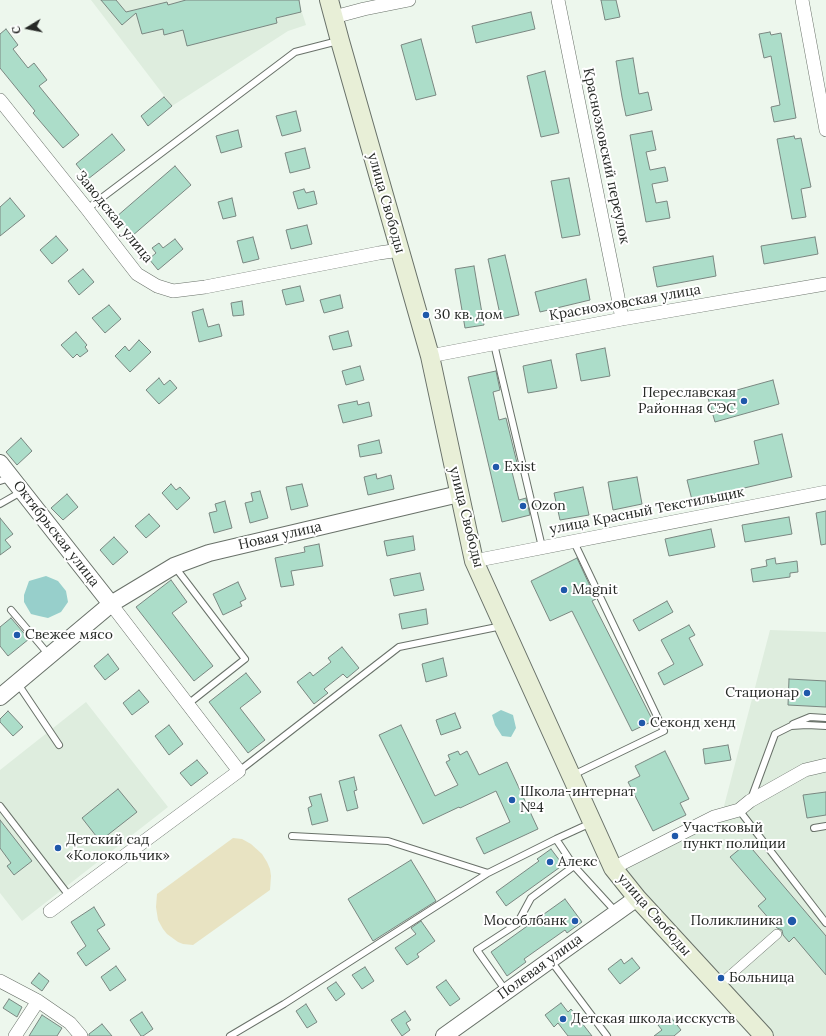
<!DOCTYPE html>
<html>
<head>
<meta charset="utf-8">
<style>
  body { margin:0 }
  #map { position:relative; width:826px; height:1036px; overflow:hidden; background:#edf7ed; font-family:Lora,serif }
  canvas { display:block }
  .north { position:absolute; left:8px; top:8px; width:40px; height:40px; -webkit-text-stroke:3px #fff; paint-order:stroke; rotate:260deg; font-size:11px; font-weight:700; line-height:16px; text-align:center; color:#262926 }
  .north::after { content:''; display:block; margin:auto; width:14px; height:18px; background:#262926; clip-path:polygon(50% 0,100% 100%,50% 72%,0 100%) }
</style>
</head>
<body>
<div id="map">
<canvas width="826" height="1036"></canvas>
<div class="north">С</div>
</div>
<script>
const ctx = document.querySelector('canvas').getContext('2d');
ctx.lineJoin = 'round';
function paint(path, color) {
  ctx.fillStyle = color;
  ctx.fill(path, 'evenodd');
}
function shape(rows) {
  const path = new Path2D();
  for (const r of rows) {
    path.moveTo(r[0], r[1]);
    for (let i = 2; i < r.length; i += 2) path.lineTo(r[i], r[i + 1]);
  }
  return path;
}
function strokePath(path, color, width, dash) {
  ctx.strokeStyle = color;
  ctx.lineWidth = width;
  ctx.lineCap = dash ? 'butt' : 'round';
  ctx.setLineDash(dash || []);
  ctx.stroke(path);
}
function label(font, color, halo, rows, align = 'center') {
  ctx.font = font + ' Lora,serif';
  ctx.lineWidth = 4;
  ctx.setLineDash([]);
  ctx.textBaseline = 'middle';
  ctx.strokeStyle = halo;
  ctx.fillStyle = color;
  for (const [text, x, y, turn = 0] of rows) {
    ctx.save();
    ctx.translate(x, y);
    ctx.rotate((+turn || 0) * Math.PI / 180);
    ctx.textAlign = isNaN(turn) ? turn : align;
    if (halo) ctx.strokeText(text, 0, 0);
    ctx.fillText(text, 0, 0);
    ctx.restore();
  }
}
paint(shape([
  [91,0,298,0,306,25,288,31,172,106],
  [770,630,826,632,826,1036,765,1036,613,868,723,810],
  [86,702,168,807,22,921,0,893,0,770]
]), '#deedde');
paint(shape([
  [233,838,242,839,251,844,262,854,267,862,270,869,271,876,270,890,193,945,183,944,178,942,167,934,163,929,158,920,156,907,157,894]
]), '#e8e3c2');
paint(shape([
  [46,576,58,581,66,591,68,602,61,612,48,618,39,616,31,614,24,602,24,595,29,581],
  [501,710,513,715,516,728,511,737,502,736,495,725,492,715]
]), '#97cfcb');
const building = shape([
  [101,0,116,0,126,12,167,2,168,5,186,0,299,0,301,12,276,18,277,23,187,46,183,30,164,35,163,29,142,34,136,13,122,25,101,0],
  [601,0,616,0,620,17,605,20,601,0],
  [531,12,535,29,476,43,472,26,531,12],
  [6,29,18,45,13,49,28,68,34,63,47,80,39,86,79,135,63,148,33,113,35,111,0,68,0,34,6,29],
  [770,32,771,35,781,33,796,118,774,122,771,107,780,105,771,56,764,58,759,34,770,32],
  [421,39,436,95,416,100,401,45,421,39],
  [633,58,639,94,648,92,652,110,626,116,622,97,616,61,633,58],
  [545,71,559,133,541,137,527,76,545,71],
  [164,97,172,106,148,126,141,116,164,97],
  [296,111,301,131,282,136,276,116,296,111],
  [238,130,242,147,221,153,216,136,238,130],
  [652,131,656,150,646,152,650,170,665,167,668,181,652,184,656,203,667,201,670,218,646,222,630,135,652,131],
  [112,134,125,150,88,179,76,164,112,134],
  [794,136,795,139,801,138,811,187,801,189,806,217,792,219,777,139,794,136],
  [305,148,310,168,290,173,285,153,305,148],
  [175,166,191,185,132,236,116,217,175,166],
  [569,178,580,235,562,238,551,181,569,178],
  [304,189,306,193,314,191,317,204,298,209,293,192,304,189],
  [10,198,25,216,0,236,0,207,10,198],
  [232,198,236,216,223,219,218,202,232,198],
  [307,225,312,244,291,249,286,230,307,225],
  [56,236,68,250,52,264,40,250,56,236],
  [253,237,259,259,243,263,237,241,253,237],
  [815,237,818,254,764,264,761,246,815,237],
  [175,239,183,249,158,270,149,259,156,253,152,248,159,243,163,248,175,239],
  [505,255,519,315,501,319,488,259,505,255],
  [713,256,716,276,657,287,653,267,713,256],
  [474,266,484,325,465,328,455,269,474,266],
  [83,269,94,282,79,295,68,281,83,269],
  [586,279,590,300,540,312,535,292,586,279],
  [300,286,304,301,286,305,282,290,300,286],
  [340,295,343,308,324,313,320,300,340,295],
  [242,301,244,315,233,316,231,303,242,301],
  [109,305,121,319,105,333,92,318,109,305],
  [203,309,208,327,219,324,222,336,199,342,192,312,203,309],
  [348,331,352,346,333,350,329,336,348,331],
  [76,332,87,345,85,347,88,351,80,357,77,354,73,358,61,345,76,332],
  [139,340,151,352,130,372,115,356,125,346,129,351,139,340],
  [605,348,610,376,581,381,576,354,605,348],
  [551,360,557,388,528,393,523,366,551,360],
  [360,366,364,380,346,385,342,371,360,366],
  [496,371,500,390,493,392,499,420,506,418,519,471,512,472,519,500,526,498,530,515,502,522,468,377,496,371],
  [159,378,164,385,170,380,177,388,159,404,146,390,159,378],
  [773,380,779,404,715,422,708,398,773,380],
  [357,401,358,405,369,402,372,416,343,423,338,405,357,401],
  [782,434,792,477,692,500,687,480,759,464,754,441,782,434],
  [21,438,32,451,17,465,6,452,21,438],
  [379,440,382,453,360,457,358,445,379,440],
  [376,474,377,479,391,475,394,489,368,495,364,477,376,474],
  [637,477,642,504,613,510,608,482,637,477],
  [171,484,176,490,180,487,190,498,177,510,162,493,171,484],
  [302,484,308,506,291,510,286,487,302,484],
  [583,487,589,515,560,520,554,493,583,487],
  [260,491,268,518,250,523,245,503,253,501,251,493,260,491],
  [67,494,78,507,63,520,51,508,67,494],
  [225,501,232,528,214,533,209,513,217,511,215,504,225,501],
  [826,511,826,544,821,545,816,513,826,511],
  [149,514,160,526,146,538,135,526,149,514],
  [789,517,792,534,745,542,742,525,789,517],
  [0,518,13,534,5,540,11,547,0,555,0,518],
  [711,529,715,547,669,556,665,539,711,529],
  [413,536,415,550,387,556,384,541,413,536],
  [114,537,128,552,113,565,100,550,114,537],
  [319,544,323,566,291,571,294,585,281,587,275,558,305,552,304,547,319,544],
  [577,558,596,599,592,601,653,721,632,731,572,611,550,621,531,581,577,558],
  [775,558,776,564,797,561,798,572,790,573,790,577,753,582,751,569,767,566,766,560,775,558],
  [420,573,424,590,394,596,390,579,420,573],
  [171,580,187,602,172,613,213,666,194,681,136,607,171,580],
  [238,582,246,599,240,602,242,606,223,615,213,594,238,582],
  [667,601,673,612,639,631,633,620,667,601],
  [426,609,428,624,402,629,399,614,426,609],
  [11,618,29,639,8,656,0,646,0,627,11,618],
  [689,625,695,635,689,638,703,665,664,685,658,673,674,664,661,640,689,625],
  [342,647,359,668,347,678,343,674,324,689,328,693,314,704,297,682,310,672,313,676,331,662,328,658,342,647],
  [108,654,119,669,105,680,94,666,108,654],
  [443,658,447,676,426,682,422,664,443,658],
  [246,673,261,692,240,708,265,740,248,753,209,702,246,673],
  [789,679,826,681,826,707,788,705,789,679],
  [139,690,149,702,132,715,123,703,139,690],
  [8,711,23,727,13,736,0,722,0,719,8,711],
  [455,713,461,728,441,735,436,720,455,713],
  [169,725,183,744,169,755,155,736,169,725],
  [401,725,435,796,458,785,446,762,450,760,448,755,458,751,460,755,467,751,479,775,507,762,538,829,484,854,476,838,510,822,496,791,460,808,459,807,423,824,379,735,401,725],
  [728,745,731,760,705,764,703,749,728,745],
  [665,751,689,799,680,803,686,815,653,831,628,782,640,776,635,766,665,751],
  [197,760,208,773,191,786,180,773,197,760],
  [354,777,357,790,354,791,358,808,347,811,339,781,354,777],
  [118,789,137,812,100,841,82,818,118,789],
  [826,792,826,815,807,818,803,795,826,792],
  [321,794,328,821,312,825,308,808,312,806,309,797,321,794],
  [0,820,32,861,14,875,7,866,11,863,0,848,0,820],
  [747,843,826,936,826,975,794,937,789,942,783,935,782,930,777,928,758,906,766,899,730,857,747,843],
  [551,849,563,865,506,906,496,892,539,861,537,859,551,849],
  [411,860,436,901,373,941,348,899,411,860],
  [565,899,582,922,567,933,565,930,524,959,526,962,507,976,491,952,565,899],
  [94,907,105,925,97,930,110,949,86,966,77,953,86,946,71,922,94,907],
  [421,921,435,941,417,954,419,957,407,965,395,948,416,934,411,928,421,921],
  [632,958,640,968,620,984,608,969,621,959,624,964,632,958],
  [116,966,126,980,110,991,101,977,116,966],
  [365,967,374,981,362,989,352,975,365,967],
  [39,973,49,981,42,991,31,983,39,973],
  [446,980,460,999,450,1006,436,987,446,980],
  [336,982,345,994,336,1001,327,988,336,982],
  [9,999,22,1007,17,1017,3,1008,9,999],
  [561,1003,568,1012,571,1009,592,1036,568,1036,558,1023,554,1027,545,1015,561,1003],
  [306,1004,317,1022,307,1028,296,1011,306,1004],
  [405,1011,411,1020,406,1023,410,1030,402,1036,391,1020,405,1011],
  [142,1012,153,1029,143,1036,141,1036,130,1020,142,1012],
  [42,1015,62,1028,57,1036,29,1036,42,1015],
  [670,1016,681,1030,674,1036,654,1036,662,1030,658,1025,670,1016],
  [102,1024,112,1036,89,1036,89,1034,102,1024]
]);
paint(building, '#acddc9');
strokePath(building, '#7a8781', 1);
const service = shape([
  [87,209,295,52,338,41],
  [494,344,542,547],
  [0,481,10,478],
  [0,504,21,492],
  [175,567,245,659,188,704],
  [11,610,49,655],
  [18,684,59,745],
  [793,724,810,717,826,718],
  [239,771,399,647,502,626],
  [573,775,664,731,574,542],
  [751,799,775,734,791,726,807,725,826,726],
  [0,806,70,897],
  [739,810,826,923],
  [814,828,826,826],
  [292,836,388,841,488,873,556,839,591,823],
  [556,839,574,866,616,912],
  [551,961,607,1036],
  [506,991,477,950,517,924,531,898,574,866],
  [230,1036,284,1004,488,873]
]);
const pedestrian = shape([
  [718,986,777,934]
]);
const minor = shape([
  [558,0,617,292,622,319],
  [802,0,826,130],
  [334,17,364,9,409,0],
  [0,100,87,209,123,256,137,274,157,286,173,291,205,287,379,253,400,250],
  [430,356,622,319,826,284],
  [474,561,826,492],
  [613,868,714,817,739,810,750,801,805,770,826,765],
  [50,911,239,771,111,604],
  [0,981,38,1001,70,1023,81,1036],
  [15,1036,38,1001]
]);
const tertiary = shape([
  [0,463,111,604],
  [0,697,111,604,174,566,209,553,459,494],
  [444,1036,637,898]
]);
const secondary = shape([
  [329,0,340,41,430,356,474,561,613,868,637,898,764,1036]
]);
strokePath(service, '#697169', 8);
strokePath(pedestrian, '#697169', 10);
strokePath(minor, '#697169', 14);
strokePath(tertiary, '#697169', 18);
strokePath(secondary, '#697169', 20);
strokePath(service, '#fff', 6);
strokePath(pedestrian, '#fff', 9);
strokePath(minor, '#fff', 13);
strokePath(tertiary, '#fff', 16);
strokePath(secondary, '#e8efd7', 18);
for (const [x, y, r, color] of [
  [426,315,4,"#1f58aa"],
  [744,401,4,"#1f58aa"],
  [496,467,4,"#1f58aa"],
  [523,506,4,"#1f58aa"],
  [564,590,4,"#1f58aa"],
  [17,635,4,"#1f58aa"],
  [807,693,4,"#1f58aa"],
  [642,723,4,"#1f58aa"],
  [512,800,4,"#1f58aa"],
  [675,836,4,"#1f58aa"],
  [58,848,4,"#1f58aa"],
  [550,862,4,"#1f58aa"],
  [575,921,4,"#1f58aa"],
  [792,921,5,"#1f58aa"],
  [721,978,4,"#1f58aa"],
  [563,1019,4,"#1f58aa"]
]) {
  const dot = new Path2D();
  dot.arc(x, y, r, 0, 2 * Math.PI);
  ctx.fillStyle = color;
  ctx.fill(dot);
  strokePath(dot, '#fff', 1.5);
}
label('14px', '#262926', '#fff', [
  ["Красноэховский переулок",606,156,78],
  ["улица Свободы",386,203,74],
  ["Заводская улица",114,217,51],
  ["Красноэховская улица",625,303,-10],
  ["улица Красный Текстильщик",647,511,-11],
  ["улица Свободы",466,517,76],
  ["Октябрьская улица",56,534,52],
  ["Новая улица",280,536,-13],
  ["улица Свободы",654,915,49],
  ["Полевая улица",540,967,-36]
]);
label('14px', '#262926', '#fff', [
  ["30 кв. дом",434,315],
  ["Переславская",736,393,"right"],
  ["Районная СЭС",736,409,"right"],
  ["Exist",504,467],
  ["Ozon",531,506],
  ["Magnit",572,590],
  ["Свежее мясо",25,635],
  ["Стационар",799,693,"right"],
  ["Секонд хенд",650,723],
  ["Школа-интернат",520,792],
  ["№4",520,808],
  ["Участковый",683,828],
  ["пункт полиции",683,844],
  ["Детский сад",66,840],
  ["«Колокольчик»",66,856],
  ["Алекс",558,862],
  ["Мособлбанк",567,921,"right"],
  ["Поликлиника",783,921,"right"],
  ["Больница",729,978],
  ["Детская школа исскуств",571,1019]
], 'left');
</script>
</body>
</html>
